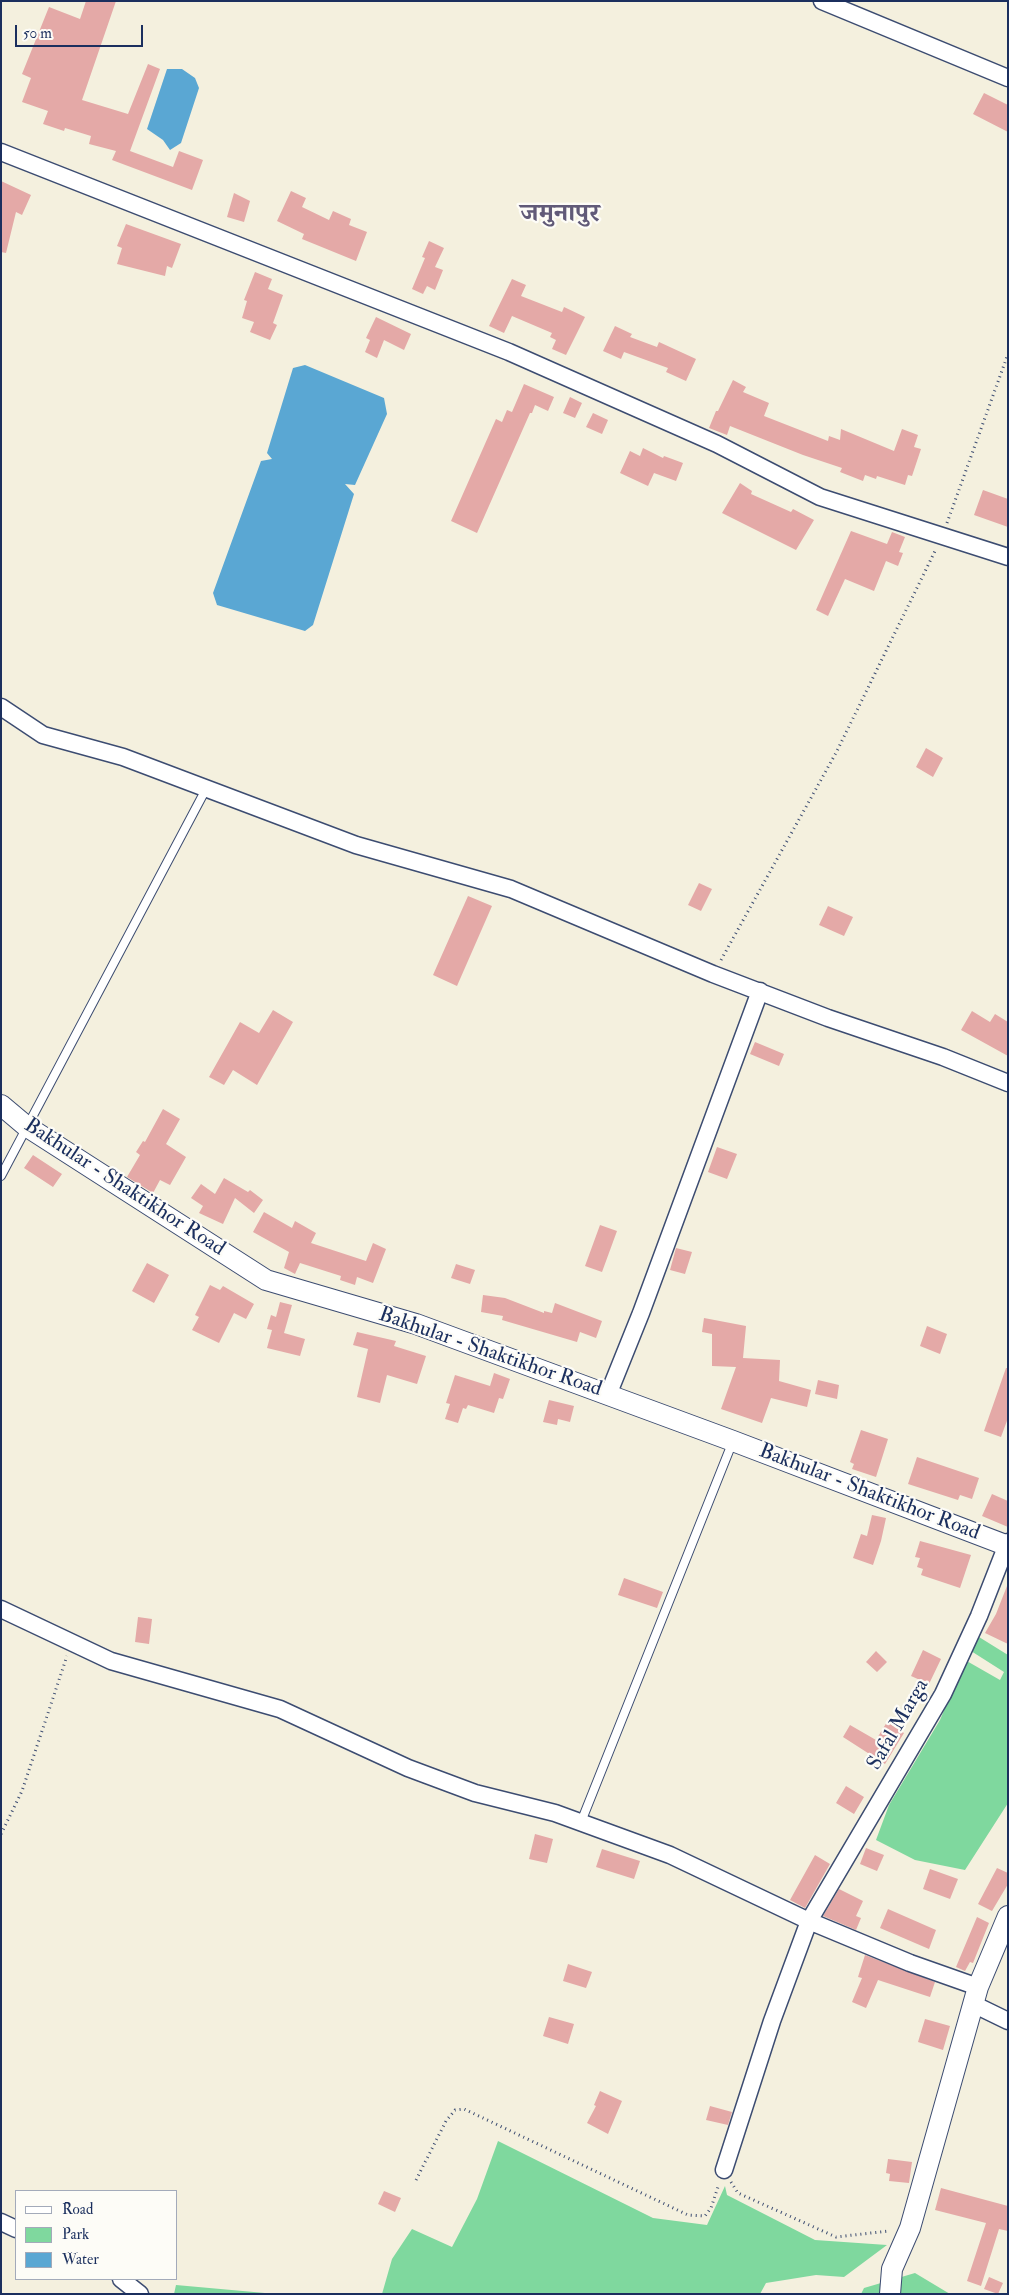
<!DOCTYPE html>
<html>
<head>
<meta charset="utf-8">
<style>
  body { margin:0 }
  #map { position:relative; width:1009px; height:2295px; overflow:hidden; background:#f4f0de; font-family:"IM FELL Double Pica",serif }
  canvas { display:block }
  .frame { position:absolute; inset:0; border:2px solid #1b2f5e; pointer-events:none }
  .legend { position:absolute; left:15px; top:2190px; width:162px; height:90px; box-sizing:border-box; background:#fdfcf7; border:1px solid #a3aaba; margin:0; padding:6px 9px; list-style:none; font-size:15px; color:#1b2f5e }
  .legend li { display:flex; align-items:center; gap:10px; height:25px }
  .legend b { width:25px; border:1px solid #a3aaba }
  .scale { position:absolute; left:15px; top:25px; width:128px; height:22px; box-sizing:border-box; border:2px solid #1b2f5e; border-top:0; padding-left:6px; font-size:15px; line-height:18px; white-space:nowrap; color:#1b2f5e; -webkit-text-stroke:4px #fdfcf7; paint-order:stroke }
</style>
</head>
<body>
<div id="map">
<canvas width="1009" height="2295"></canvas>
<div class="frame"></div>
<ul class="legend">
<li><b style="height:6px;background:#fff"></b>Road</li>
<li><b style="height:14px;background:#7fd89e"></b>Park</li>
<li><b style="height:14px;background:#5aa7d3"></b>Water</li>
</ul>
<div class="scale">50 m</div>
</div>
<script>
const ctx = document.querySelector('canvas').getContext('2d');
ctx.lineJoin = 'round';
function paint(path, color) {
  ctx.fillStyle = color;
  ctx.fill(path, 'evenodd');
}
function shape(rows) {
  const path = new Path2D();
  for (const r of rows) {
    path.moveTo(r[0], r[1]);
    for (let i = 2; i < r.length; i += 2) path.lineTo(r[i], r[i + 1]);
  }
  return path;
}
function strokePath(path, color, width, dash) {
  ctx.strokeStyle = color;
  ctx.lineWidth = width;
  ctx.lineCap = dash ? 'butt' : 'round';
  ctx.setLineDash(dash || []);
  ctx.stroke(path);
}
function label(font, color, halo, rows, align = 'center') {
  ctx.font = font + ' "IM FELL Double Pica","Noto Serif Devanagari",serif';
  ctx.lineWidth = 4.5;
  ctx.setLineDash([]);
  ctx.textBaseline = 'middle';
  ctx.strokeStyle = halo;
  ctx.fillStyle = color;
  for (const [text, x, y, turn = 0] of rows) {
    ctx.save();
    ctx.translate(x, y);
    ctx.rotate((+turn || 0) * Math.PI / 180);
    ctx.textAlign = isNaN(turn) ? turn : align;
    if (halo) ctx.strokeText(text, 0, 0);
    ctx.fillText(text, 0, 0);
    ctx.restore();
  }
}
paint(shape([
  [979,1637,1008,1655,1008,1803,965,1870,915,1860,876,1840,889,1805,940,1720,965,1660,1000,1680,1004,1672,971,1651],
  [498,2141,653,2218,707,2225,725,2186,727,2195,815,2240,887,2245,844,2277,816,2275,766,2283,760,2294,382,2294,392,2259,412,2229,452,2247,477,2199],
  [915,2273,950,2294,861,2294,864,2288],
  [176,2285,276,2294,174,2294]
]), '#7fd89e');
paint(shape([
  [167,69,182,69,195,78,199,88,181,143,170,150,163,140,147,129],
  [305,365,384,398,387,414,355,485,345,484,354,494,313,625,305,631,217,605,213,593,261,461,272,459,267,453,293,368]
]), '#5aa7d3');
paint(shape([
  [86,1,116,1,82,100,128,114,148,64,160,69,130,151,173,167,179,151,203,160,192,190,112,160,116,151,89,144,91,136,65,128,64,131,43,124,48,111,22,102,31,78,22,74,49,7,80,19],
  [984,93,1008,105,1008,132,973,114],
  [1,181,31,195,22,215,16,212,6,253,1,252],
  [291,191,306,198,302,207,329,220,333,211,351,219,349,225,367,232,356,261,302,239,304,234,277,221],
  [234,193,250,201,244,222,227,217],
  [126,224,181,244,172,268,167,266,165,276,117,264,122,248,117,246],
  [429,241,444,248,435,267,443,270,435,290,427,286,423,294,412,289,425,258,422,257],
  [255,272,272,279,268,289,283,295,273,323,277,325,270,340,250,332,254,322,242,318,247,301,244,300],
  [512,279,526,285,521,296,562,312,564,307,585,317,566,355,552,349,556,340,550,337,552,333,512,316,504,333,489,326],
  [376,317,411,334,404,350,384,340,377,358,365,352,370,340,366,338],
  [615,326,632,334,630,337,657,347,659,342,696,359,686,381,666,372,668,368,624,352,621,359,603,351],
  [733,380,746,387,743,392,769,403,764,416,828,441,829,436,840,440,841,429,894,451,902,429,918,435,914,447,921,449,912,476,908,475,905,485,877,476,876,479,865,475,863,481,840,472,842,468,803,455,730,426,727,435,709,428,716,411,718,411],
  [524,384,554,397,548,411,535,405,532,413,530,413,477,533,451,521,496,419,502,422,507,410,512,412],
  [570,397,582,403,575,418,563,413],
  [593,413,608,420,602,434,586,427],
  [643,448,663,458,664,456,683,463,676,481,654,473,648,486,620,473,630,451,640,456],
  [740,483,752,491,751,494,791,512,793,509,814,520,796,550,722,513],
  [983,490,1008,499,1008,527,974,515],
  [851,531,887,544,892,532,905,537,899,552,903,553,898,566,886,561,874,591,845,579,828,616,816,610],
  [926,748,943,758,933,777,916,767],
  [699,883,712,889,701,911,688,905],
  [468,896,492,906,457,986,433,975],
  [828,906,853,917,844,936,819,925],
  [273,1010,293,1022,257,1085,233,1070,224,1085,209,1077,240,1022,259,1033],
  [972,1011,990,1022,995,1014,1008,1022,1008,1056,961,1030],
  [755,1042,784,1054,779,1066,750,1054],
  [163,1109,180,1119,166,1144,186,1157,170,1185,160,1180,153,1193,127,1177,140,1155,136,1152,143,1141,145,1142],
  [717,1147,737,1154,727,1179,708,1172],
  [33,1155,62,1174,53,1187,24,1168],
  [224,1178,248,1192,250,1190,263,1200,254,1213,235,1198,223,1224,199,1213,203,1206,191,1198,201,1184,215,1194],
  [264,1212,292,1228,295,1221,316,1233,311,1243,366,1261,373,1243,386,1249,373,1283,357,1277,355,1285,340,1280,341,1276,300,1263,295,1274,284,1268,289,1252,253,1232],
  [600,1225,617,1231,602,1272,585,1266],
  [676,1248,692,1252,685,1274,670,1270],
  [147,1263,169,1275,154,1303,132,1291],
  [456,1264,475,1270,470,1284,451,1278],
  [210,1285,220,1290,223,1286,254,1304,246,1319,234,1313,219,1343,192,1330,199,1317,195,1315],
  [483,1295,505,1298,544,1313,544,1311,552,1313,555,1303,602,1321,596,1338,580,1332,577,1342,502,1320,503,1316,481,1312],
  [280,1302,292,1305,284,1333,305,1339,300,1356,267,1348,272,1330,267,1329,271,1315,276,1317],
  [704,1318,746,1326,743,1358,780,1360,779,1381,811,1390,807,1407,771,1398,762,1423,721,1409,736,1367,712,1366,712,1334,702,1332],
  [927,1326,947,1334,940,1354,920,1346],
  [357,1332,396,1341,394,1346,426,1356,417,1384,387,1375,380,1403,357,1397,368,1349,353,1345],
  [1006,1368,1008,1368,1008,1418,1001,1437,984,1431],
  [494,1373,510,1379,503,1399,499,1398,494,1413,468,1405,466,1409,463,1408,458,1423,445,1419,450,1404,446,1403,455,1375,490,1386],
  [818,1380,839,1385,837,1399,815,1394],
  [549,1400,574,1406,570,1422,558,1419,557,1425,543,1422],
  [861,1430,888,1439,876,1477,852,1469,854,1464,850,1462],
  [917,1457,979,1478,972,1499,960,1495,958,1500,908,1484],
  [992,1494,1008,1501,1008,1527,982,1516],
  [872,1515,886,1518,881,1541,873,1565,853,1558,861,1534,867,1536],
  [920,1541,971,1555,960,1588,921,1575,923,1569,917,1567,920,1558,915,1557],
  [624,1578,663,1592,657,1608,618,1595],
  [1007,1586,1008,1587,1008,1644,985,1633,996,1614],
  [138,1617,152,1619,149,1644,135,1642],
  [923,1650,941,1659,929,1684,911,1676],
  [876,1651,887,1662,877,1672,866,1662],
  [887,1722,904,1733,885,1764,843,1737,850,1725,876,1740],
  [846,1786,864,1797,854,1814,836,1803],
  [535,1834,553,1839,547,1863,529,1859],
  [866,1848,884,1855,877,1871,860,1864],
  [602,1849,640,1861,634,1879,596,1867],
  [815,1855,830,1864,805,1908,790,1900],
  [997,1868,1008,1873,1008,1884,992,1911,978,1904],
  [930,1869,958,1879,950,1899,923,1889],
  [839,1889,863,1901,856,1916,861,1918,856,1930,823,1916],
  [888,1909,936,1930,929,1949,880,1928],
  [977,1917,989,1923,973,1963,970,1962,965,1971,956,1967],
  [865,1955,935,1982,930,1997,878,1980,866,2008,852,2002,862,1978,858,1977],
  [568,1964,592,1972,586,1988,563,1981],
  [549,2017,574,2024,568,2044,543,2036],
  [925,2019,950,2026,943,2050,918,2042],
  [600,2091,622,2101,608,2134,587,2123,596,2106,594,2105],
  [710,2106,732,2112,728,2125,706,2120],
  [888,2159,912,2162,909,2183,889,2181,890,2174,886,2173],
  [941,2188,1008,2206,1008,2231,999,2229,981,2286,967,2281,986,2223,935,2210],
  [384,2191,401,2198,395,2212,378,2204],
  [989,2277,1003,2283,998,2294,984,2289]
]), '#e4a9a7');
const service = shape([
  [1,1176,206,789],
  [581,1822,733,1441]
]);
const minor = shape([
  [822,1,1008,78],
  [1,152,509,352,717,444,820,497,1008,557],
  [1,707,43,735,123,757,356,845,511,889,713,974,828,1018,943,1057,1008,1083],
  [608,1395,641,1313,760,991],
  [1,1609,111,1661,280,1709,408,1768,475,1793,555,1813,670,1855,809,1921,910,1963,978,1987],
  [973,2004,1008,2021],
  [724,2170,772,2021,809,1921,943,1694,979,1616,1008,1542],
  [1,2222,16,2229],
  [121,2279,140,2294]
]);
const tertiary = shape([
  [1,1105,26,1126,266,1280,416,1324,733,1441,1008,1546],
  [890,2294,892,2269,910,2228,978,1987,1008,1916]
]);
strokePath(service, '#3c4c71', 10);
strokePath(minor, '#3c4c71', 19);
strokePath(tertiary, '#3c4c71', 22);
strokePath(shape([
  [947,523,1008,354],
  [721,960,837,751,936,549],
  [1,1834,22,1791,67,1656],
  [416,2180,446,2121,455,2110,464,2109,688,2215,705,2216,711,2208,719,2184],
  [731,2182,738,2193,836,2237,889,2231]
]), '#3c4c71', 3, [1, 4]);
strokePath(service, '#fff', 8);
strokePath(minor, '#fff', 16);
strokePath(tertiary, '#fff', 20);
label('21px', '#1b2f5e', '#fdfcf7', [
  ["Bakhular - Shaktikhor Road",124,1188,33],
  ["Bakhular - Shaktikhor Road",490,1353,19],
  ["Bakhular - Shaktikhor Road",869,1493,21],
  ["Safal Marga",899,1725,-60]
]);
label('bold 26px', '#615a78', '#fdfcf7', [
  ["जमुनापुर",560,215]
]);
</script>
</body>
</html>
